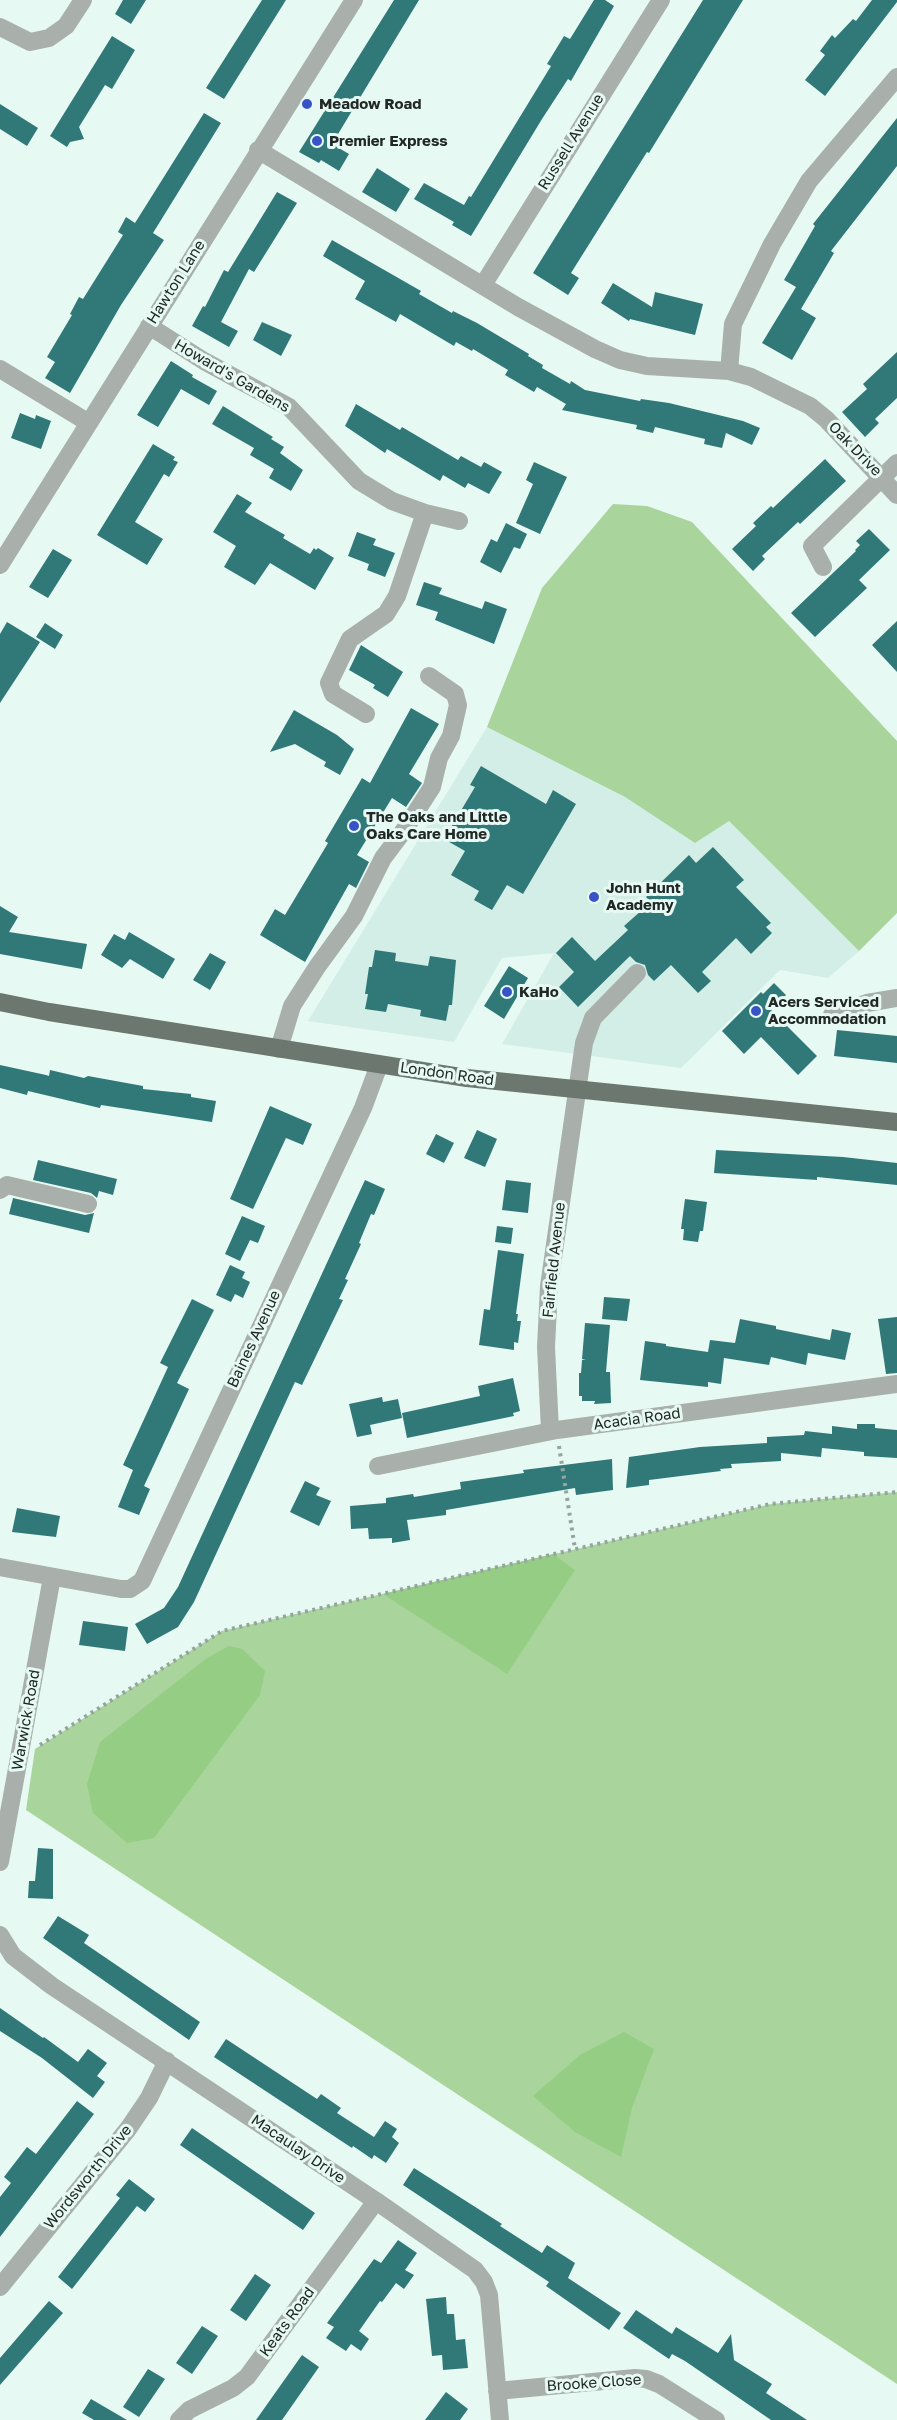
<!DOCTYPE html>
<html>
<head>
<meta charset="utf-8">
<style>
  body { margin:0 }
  canvas { display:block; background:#e6f9f3 }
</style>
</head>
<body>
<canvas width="897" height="2420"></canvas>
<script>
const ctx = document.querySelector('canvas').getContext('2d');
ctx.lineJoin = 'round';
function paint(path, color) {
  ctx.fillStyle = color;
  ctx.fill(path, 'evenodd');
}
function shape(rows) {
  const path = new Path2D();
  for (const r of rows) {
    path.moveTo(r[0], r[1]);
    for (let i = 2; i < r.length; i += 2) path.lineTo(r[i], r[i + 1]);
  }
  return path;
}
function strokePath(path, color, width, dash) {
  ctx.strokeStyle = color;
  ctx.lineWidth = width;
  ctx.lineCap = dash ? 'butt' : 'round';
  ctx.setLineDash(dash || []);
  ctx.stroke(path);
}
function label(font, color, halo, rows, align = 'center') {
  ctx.font = font + ' "Golos Text",sans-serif';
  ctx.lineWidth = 6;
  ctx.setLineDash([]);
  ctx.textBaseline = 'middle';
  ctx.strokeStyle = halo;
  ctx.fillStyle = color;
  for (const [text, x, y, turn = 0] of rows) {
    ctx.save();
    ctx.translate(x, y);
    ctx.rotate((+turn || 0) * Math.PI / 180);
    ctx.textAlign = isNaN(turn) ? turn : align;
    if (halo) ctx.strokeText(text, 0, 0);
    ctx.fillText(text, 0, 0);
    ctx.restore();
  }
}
paint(shape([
  [487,727,625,797,695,843,728,820,859,951,828,978,780,970,681,1068,502,1044,554,953,502,958,454,1042,308,1021]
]), '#d2eee6');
paint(shape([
  [613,504,647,506,692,522,897,741,897,913,859,951,729,821,695,843,625,797,487,727,542,588],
  [897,1492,897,2384,26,1810,35,1749,222,1631,771,1504]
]), '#a9d59c');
paint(shape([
  [553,1554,575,1570,507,1674,383,1594],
  [229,1646,242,1649,265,1671,260,1695,154,1838,127,1843,93,1813,87,1784,100,1742,207,1658],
  [624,2032,654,2049,632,2108,621,2157,575,2132,533,2096,580,2055]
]), '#94cd83');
paint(shape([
  [123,0,146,0,131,24,115,14],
  [262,0,286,0,224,99,206,88],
  [394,0,419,0,332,144,349,154,339,171,321,160,319,163,299,152],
  [594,0,605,0,614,6,571,81,568,79,542,119,471,236,452,225,454,222,414,199,424,183,464,205,469,196,471,197,551,66,547,64,564,36,570,39],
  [703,0,743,0,649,153,647,152,571,273,579,278,568,295,533,273],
  [872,0,897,0,897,2,825,96,805,80,825,55,820,51,832,35,835,38,853,19,856,21],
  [112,36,135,50,112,89,105,85,79,127,84,139,70,142,67,147,50,136],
  [0,104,38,128,27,146,0,129],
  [204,113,221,123,153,233,164,240,121,305,70,393,45,378,55,362,47,357,72,315,70,314,79,297,83,299,123,235,118,232,126,217,135,223],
  [897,118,897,166,831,251,834,253,801,309,816,318,792,360,762,343,796,287,784,280,815,226,813,224],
  [377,168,410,189,396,212,362,192],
  [277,192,297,203,254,272,249,269,221,322,238,331,229,347,192,326,203,306,205,307,224,270,228,272],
  [332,240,421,291,419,294,452,313,453,311,477,323,529,354,528,356,543,365,542,368,570,384,571,381,585,390,640,401,641,399,669,403,743,421,760,428,752,445,726,433,722,448,704,444,705,439,655,427,653,433,636,429,637,425,562,410,566,404,537,387,534,392,505,375,508,370,473,349,472,351,456,342,454,346,400,314,396,322,355,299,365,281,323,256],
  [613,283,652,307,655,292,703,304,695,335,630,319,629,321,601,303],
  [262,322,292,335,281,356,253,340],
  [897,352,897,398,875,419,879,423,865,437,842,412,867,389,863,384],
  [171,361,193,375,192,377,217,391,209,405,181,389,158,427,137,415],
  [356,404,400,430,402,427,458,460,461,456,481,467,484,462,502,472,489,494,468,483,465,488,443,475,440,481,387,449,385,453,345,426],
  [223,406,273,437,271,439,284,447,280,453,303,470,291,491,269,478,274,469,250,455,254,448,212,424],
  [20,413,35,419,36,415,51,421,41,449,11,438],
  [153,444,175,457,173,460,178,462,169,477,164,474,135,522,163,539,147,565,97,535],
  [825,459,846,481,800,524,798,522,762,556,765,559,753,571,732,549,756,526,753,523,771,506,773,508],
  [534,462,567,477,540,534,516,523,533,484,526,480],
  [237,494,252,503,245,512,285,535,283,538,310,554,314,548,316,550,318,548,334,558,315,590,270,563,255,585,224,567,236,546,213,532],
  [506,523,527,534,520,549,514,547,501,573,480,562,491,539,497,542],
  [869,529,890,550,859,580,867,588,815,637,791,613,856,551,855,550,860,545,856,541],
  [357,532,376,539,373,545,395,553,385,577,367,570,369,564,348,556],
  [53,549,72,560,48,598,29,587],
  [424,582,442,588,439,594,482,609,485,601,507,609,494,644,435,620,438,612,416,605],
  [897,621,897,672,872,645],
  [7,622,40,642,0,703,0,634],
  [45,623,63,635,55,649,36,637],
  [361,645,403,672,388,697,373,688,375,685,349,670],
  [411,708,439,724,409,774,422,783,406,807,392,798,357,855,369,862,356,888,349,884,305,962,260,935,275,909,285,915,328,843,325,841,362,778,370,783],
  [294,710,337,735,354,749,340,775,324,766,326,762,295,744,270,752],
  [481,766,546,804,553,790,576,804,523,894,507,885,492,910,474,900,479,891,451,875,465,851,444,839,475,787,470,785],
  [713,847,744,880,736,887,771,923,766,927,772,933,751,954,736,938,702,972,711,981,698,993,671,965,654,981,648,975,645,965,636,962,630,956,578,1007,559,987,574,972,556,953,572,937,595,961,628,930,624,926,651,902,646,897,689,855,696,863],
  [0,906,18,917,9,932,87,944,82,969,0,954],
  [129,932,175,959,163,979,130,959,122,968,101,955,114,934,125,940],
  [375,950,396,953,395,961,428,966,430,956,456,960,452,1005,449,1005,446,1021,420,1016,421,1010,388,1004,386,1012,365,1009,368,994,365,994,369,967,372,967],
  [210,953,226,962,210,990,193,980],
  [509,966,528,978,504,1019,484,1006],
  [774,983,786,995,771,1010,817,1056,798,1075,761,1037,744,1054,722,1031,761,992,763,994],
  [837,1030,897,1036,897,1063,834,1056],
  [0,1065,46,1075,49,1076,50,1070,84,1078,88,1076,143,1086,143,1089,191,1094,191,1097,216,1101,212,1122,101,1105,100,1108,28,1091,27,1095,0,1088],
  [270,1106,312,1124,303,1145,286,1138,253,1209,230,1199],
  [477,1130,497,1139,485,1167,464,1158],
  [436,1134,454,1143,444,1163,426,1154],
  [716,1150,843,1157,897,1163,897,1185,817,1177,817,1180,714,1173],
  [38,1160,117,1179,113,1195,99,1191,97,1198,91,1193,33,1180],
  [365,1180,385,1189,374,1215,371,1214,359,1243,361,1244,345,1279,348,1280,339,1299,343,1300,302,1385,295,1382,194,1602,178,1627,147,1644,135,1624,164,1608,178,1587],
  [506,1180,531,1183,528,1213,502,1210],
  [13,1198,85,1215,94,1213,89,1233,9,1214],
  [685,1199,707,1202,703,1231,700,1231,698,1242,683,1240,684,1229,681,1229],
  [242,1216,265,1226,258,1243,250,1240,240,1261,225,1254],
  [497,1226,513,1228,511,1244,495,1242],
  [498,1250,524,1254,516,1314,518,1314,517,1321,521,1321,518,1343,514,1342,514,1350,479,1345,484,1309,490,1310],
  [230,1265,245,1272,242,1278,250,1282,243,1298,235,1294,231,1302,216,1295],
  [604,1297,630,1299,627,1321,602,1319],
  [192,1299,214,1310,177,1383,189,1389,144,1486,150,1489,139,1515,118,1507,133,1470,123,1465,168,1367,160,1363],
  [897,1317,897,1373,886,1374,878,1319],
  [740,1319,776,1326,776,1329,830,1340,832,1329,851,1333,845,1360,808,1353,806,1365,771,1357,769,1365,724,1358,721,1384,708,1382,708,1387,640,1380,645,1341,666,1344,666,1346,708,1352,710,1340,735,1343],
  [585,1323,610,1325,606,1372,610,1372,611,1403,594,1404,595,1401,582,1401,582,1396,579,1396,579,1373,581,1373,582,1360,586,1359,582,1359],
  [513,1378,520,1411,513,1413,514,1416,407,1438,402,1413,480,1396,478,1386],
  [382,1397,383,1402,398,1399,402,1418,370,1425,372,1434,357,1437,349,1404],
  [857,1424,875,1424,875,1428,897,1430,897,1458,864,1456,864,1452,822,1448,821,1457,781,1453,781,1461,731,1464,732,1468,720,1469,721,1471,649,1480,649,1485,626,1488,629,1457,700,1447,767,1443,767,1437,804,1435,805,1431,832,1434,832,1426,857,1429],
  [612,1459,613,1490,576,1495,575,1488,446,1510,446,1515,407,1520,410,1540,392,1543,392,1538,369,1539,368,1528,351,1529,350,1506,386,1503,386,1498,413,1494,414,1497,461,1489,460,1482,524,1473,523,1470],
  [305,1481,320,1488,316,1495,331,1501,319,1526,290,1512],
  [17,1508,60,1516,56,1537,12,1532],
  [83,1621,128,1627,125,1651,79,1645],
  [38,1848,53,1849,53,1899,28,1898,29,1881,35,1881],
  [58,1916,89,1935,84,1943,200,2022,189,2040,43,1938],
  [0,2008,43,2038,44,2037,78,2062,88,2049,107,2063,97,2076,105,2082,93,2098,42,2058,0,2031],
  [226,2039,317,2099,321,2094,341,2108,337,2113,374,2137,385,2121,397,2129,392,2137,399,2143,386,2163,374,2155,372,2159,353,2146,352,2148,214,2057],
  [77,2101,94,2114,0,2237,0,2197,11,2183,4,2177,27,2147,36,2154],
  [192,2128,315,2213,303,2230,180,2145],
  [414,2168,502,2224,500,2226,542,2253,547,2245,575,2263,568,2278,621,2313,609,2330,546,2286,549,2282,403,2185],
  [129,2179,155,2199,145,2212,137,2206,72,2289,58,2277,120,2198,116,2195],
  [398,2240,417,2253,405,2270,414,2275,404,2289,396,2283,382,2302,380,2301,359,2331,369,2339,361,2351,351,2344,346,2351,326,2338,334,2327,327,2323,374,2259,381,2263],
  [255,2274,271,2285,246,2321,230,2310],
  [446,2297,447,2314,454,2314,456,2340,465,2339,468,2368,443,2370,442,2355,432,2356,426,2299],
  [49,2301,63,2313,0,2385,0,2358],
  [636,2310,672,2334,676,2327,718,2353,731,2334,734,2360,772,2384,766,2393,807,2420,771,2420,685,2361,672,2354,669,2359,623,2328],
  [202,2326,218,2336,192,2374,176,2363],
  [302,2355,319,2367,282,2420,256,2420],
  [148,2369,165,2379,139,2417,123,2407],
  [446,2392,468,2409,460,2420,425,2420],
  [91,2399,127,2420,94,2420,82,2413]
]), '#317978');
strokePath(shape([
  [559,1446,575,1549],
  [40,1745,222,1631,770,1504,897,1492]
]), '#96a4a0', 4, [3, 4.5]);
strokePath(shape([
  [0,27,30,42,49,38,66,26,83,0],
  [258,150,518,307,595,349,620,360,647,366,729,371,751,377,810,406,826,419,897,495],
  [483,285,661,0],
  [149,326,204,361,289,407,359,481,392,501,425,513,459,521],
  [0,369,89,423],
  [729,371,733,324,772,244,809,181,897,77],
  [0,565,354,0],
  [823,567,812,546,897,463],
  [366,714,333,694,329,683,350,639,386,614,397,596,425,513],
  [832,1015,867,1003,897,998],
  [279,1049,292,1006,317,967,354,916,383,858,405,829,432,787,439,758,451,736,458,705,455,694,429,676],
  [0,1190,7,1185,88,1204],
  [550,1431,546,1347,549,1286,584,1043,593,1018,637,973],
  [378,1466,557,1430,897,1384],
  [0,1567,121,1589,130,1589,142,1581,363,1108,379,1065],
  [0,1862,52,1577],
  [0,1935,13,1956,52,1986,376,2201,475,2270,484,2282,489,2295,500,2420],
  [0,2287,128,2129,149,2098,167,2061],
  [497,2391,635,2378,646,2379,659,2384,716,2420],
  [179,2420,189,2410,233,2388,247,2377,376,2201]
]), '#a9b0ab', 18);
strokePath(shape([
  [0,1002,49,1012,467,1078,897,1122]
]), '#6b776f', 18);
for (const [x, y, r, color] of [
  [307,104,6,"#3853c5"],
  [317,141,6,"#3853c5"],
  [354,826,6,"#3853c5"],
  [594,897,6,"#3853c5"],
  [507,992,6,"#3853c5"],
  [756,1011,6,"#3853c5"]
]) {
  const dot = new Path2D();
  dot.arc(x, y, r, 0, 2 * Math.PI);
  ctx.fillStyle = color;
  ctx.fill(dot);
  strokePath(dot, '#e6f9f3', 2);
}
label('bold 15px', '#212826', '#e6f9f3', [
  ["Meadow Road",319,104],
  ["Premier Express",329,141],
  ["The Oaks and Little",366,817],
  ["Oaks Care Home",366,834],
  ["John Hunt",606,888],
  ["Academy",606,905],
  ["KaHo",519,992],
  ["Acers Serviced",768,1002],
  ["Accommodation",768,1019]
], 'left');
label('15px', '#212826', '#e6f9f3', [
  ["Russell Avenue",571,142,-58],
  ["Hawton Lane",176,282,-58],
  ["Howard's Gardens",232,376,30],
  ["Oak Drive",855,449,46],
  ["London Road",447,1074,8],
  ["Fairfield Avenue",554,1260,-84],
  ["Baines Avenue",254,1339,-65],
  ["Acacia Road",637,1419,-8],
  ["Warwick Road",26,1720,-80],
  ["Macaulay Drive",298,2149,34],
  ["Wordsworth Drive",88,2177,-51],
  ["Keats Road",287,2322,-54],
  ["Brooke Close",594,2383,-4]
]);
</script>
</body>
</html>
